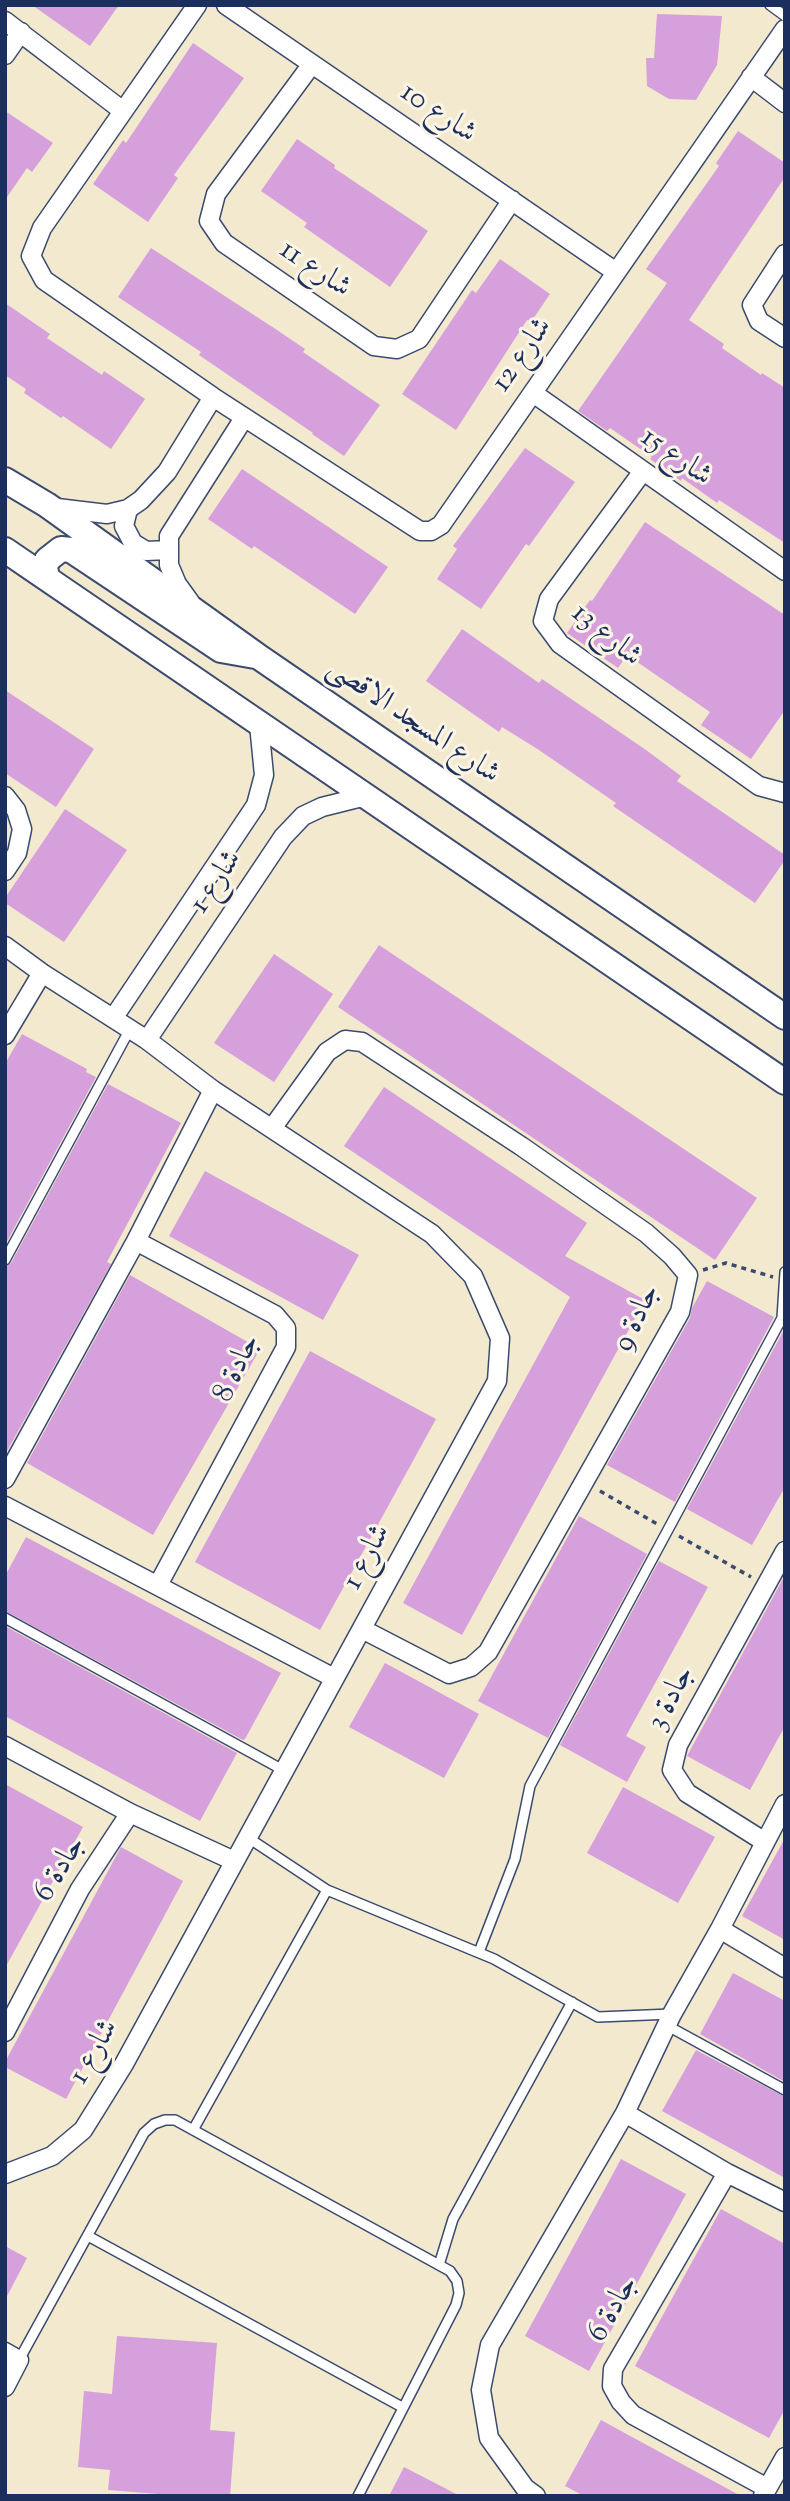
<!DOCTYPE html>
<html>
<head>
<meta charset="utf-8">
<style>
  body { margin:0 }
  #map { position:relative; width:790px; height:2501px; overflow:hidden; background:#f2e9ce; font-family:"Sorts Mill Goudy",serif }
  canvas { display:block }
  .frame { position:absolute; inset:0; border:7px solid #1b2f5e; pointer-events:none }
</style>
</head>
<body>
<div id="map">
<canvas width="790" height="2501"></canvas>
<div class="frame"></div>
</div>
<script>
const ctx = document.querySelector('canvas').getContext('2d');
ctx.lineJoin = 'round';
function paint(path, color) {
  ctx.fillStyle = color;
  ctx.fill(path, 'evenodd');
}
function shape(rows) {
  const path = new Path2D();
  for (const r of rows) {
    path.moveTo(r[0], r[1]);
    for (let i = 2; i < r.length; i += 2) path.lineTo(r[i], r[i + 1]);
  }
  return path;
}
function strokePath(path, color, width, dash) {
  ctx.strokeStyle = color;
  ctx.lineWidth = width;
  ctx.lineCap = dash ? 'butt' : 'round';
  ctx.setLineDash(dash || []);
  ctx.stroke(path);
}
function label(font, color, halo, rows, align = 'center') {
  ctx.font = font + ' "Sorts Mill Goudy",Amiri,serif';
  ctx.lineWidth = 6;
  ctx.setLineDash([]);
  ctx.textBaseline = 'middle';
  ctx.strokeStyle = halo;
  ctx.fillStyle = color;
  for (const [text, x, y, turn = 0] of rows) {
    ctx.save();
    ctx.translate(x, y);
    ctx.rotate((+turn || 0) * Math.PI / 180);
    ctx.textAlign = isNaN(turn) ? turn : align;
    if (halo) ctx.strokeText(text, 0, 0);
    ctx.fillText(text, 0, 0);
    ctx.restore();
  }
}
paint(shape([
  [32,5,119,5,90,46],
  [657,14,722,16,717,65,696,100,669,99,647,86,646,58,654,58],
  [193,43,244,78,174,175,178,178,148,222,93,184,123,140,126,143],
  [5,111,53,143,32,172,27,168,5,200],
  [738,131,785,163,785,177,689,320,724,344,722,348,761,375,762,373,785,388,785,543,719,500,717,503,682,478,681,481,650,459,652,457,610,428,607,431,578,411,667,283,646,269,719,166,716,163],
  [297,139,335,165,334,168,428,231,390,287,304,227,307,223,261,191],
  [151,248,277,330,305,349,303,352,380,405,344,456,312,434,313,433,199,355,201,352,118,297],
  [500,259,550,294,531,322,527,320,456,430,402,394,472,290,476,293],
  [5,303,50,334,47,338,102,375,104,371,145,399,111,449,63,416,61,418,24,393,26,389,5,375],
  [525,448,575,482,529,546,526,544,481,609,437,579,457,549,453,546],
  [242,469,388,567,355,614,254,546,252,549,208,519],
  [645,522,785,615,785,710,751,759,701,725,710,712,627,655,618,668,567,633,590,600,592,601],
  [462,629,539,683,542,679,646,750,681,776,677,781,785,855,785,860,755,903,613,806,616,803,539,750,502,727,499,732,426,681],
  [5,690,94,749,56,807,5,773],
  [65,809,127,850,64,942,5,903,5,898],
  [379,945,757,1198,715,1260,338,1007],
  [274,954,333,994,274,1082,214,1043],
  [22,1034,87,1069,86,1072,96,1077,5,1245,5,1064],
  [108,1084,181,1123,107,1262,111,1264,7,1451,5,1450,5,1267,11,1263],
  [384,1087,587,1223,565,1256,645,1300,462,1635,403,1603,570,1297,344,1146],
  [205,1171,359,1255,323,1320,169,1236],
  [130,1275,260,1349,153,1535,27,1463],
  [707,1281,774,1317,675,1502,607,1465,690,1318,692,1308],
  [785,1328,785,1487,752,1545,687,1509],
  [310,1351,436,1419,320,1630,195,1562],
  [579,1516,647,1554,548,1738,478,1701],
  [26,1537,281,1673,245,1739,243,1740,5,1611,5,1576],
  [659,1561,708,1587,626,1736,646,1747,627,1782,560,1745],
  [785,1575,785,1726,750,1790,687,1756],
  [5,1626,237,1753,200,1821,5,1716],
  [385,1663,479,1714,444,1778,349,1727],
  [5,1784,83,1827,5,1968],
  [623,1787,715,1837,678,1903,587,1853],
  [785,1838,785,1940,742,1916],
  [121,1847,183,1881,66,2099,5,2067,5,2062],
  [733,1973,785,2001,785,2082,700,2034],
  [696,2050,785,2097,785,2178,662,2111],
  [621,2159,686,2194,589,2371,525,2336],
  [721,2209,785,2244,785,2409,769,2438,635,2366],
  [5,2246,27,2258,5,2300],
  [117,2336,217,2343,210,2430,235,2432,230,2496,183,2496,108,2490,110,2470,78,2467,84,2391,112,2394],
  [601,2420,632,2437,741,2496,584,2496,565,2486],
  [404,2467,460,2496,389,2496]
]), '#d6a0dd');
const lane = shape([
  [770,5,785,16],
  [5,1260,130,1029],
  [5,1618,283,1770],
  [247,1837,327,1890,494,1959,598,2017,672,2014],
  [479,1952,515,1859,530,1786,782,1318,785,1272],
  [666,2025,785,2090],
  [193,2130,327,1890],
  [88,2236,402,2407],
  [439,2265,453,2219,572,2002],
  [19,2360,144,2133,154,2124,165,2120,175,2120,450,2271,457,2281,459,2293,456,2305,358,2496]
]);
const street = shape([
  [197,5,42,228,31,256,44,280,213,397,420,531,431,531,441,525,785,29],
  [226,5,616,272],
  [5,21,123,111],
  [5,55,21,32],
  [312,64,216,194,209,221,224,243,374,346,397,349,419,339,512,200],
  [751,77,785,103],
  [785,254,752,305,759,321,785,338],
  [533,393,785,571],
  [643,471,549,599,543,621,560,644,759,786,785,793],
  [57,508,107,514,128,509,141,500,167,472,213,397],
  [128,509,124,526,133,543,146,551,168,550],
  [190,602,177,584,169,565,169,536,244,418],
  [5,796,16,810,22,829,17,853,5,871],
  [5,946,42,973,147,1040,213,1090,432,1234,473,1276,500,1338,497,1381,124,2064,83,2130,52,2156,5,2174],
  [114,1017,256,805,264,775,259,724],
  [5,1035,42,973],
  [147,1040,283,837,303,816,322,807,366,796],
  [273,1127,327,1052,345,1040,362,1042,521,1146,646,1233,672,1256,688,1275,680,1312,488,1652,471,1667,449,1674,362,1629],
  [136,1241,275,1315,286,1328,286,1347,158,1585],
  [5,1479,136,1241,213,1090],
  [5,1506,334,1678],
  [5,1746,130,1813,234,1861],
  [765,1842,687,1793,672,1770,678,1745,785,1551],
  [720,1929,785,1968],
  [5,2032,80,1889,130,1813],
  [625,2113,727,2173,785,2202],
  [727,2173,613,2369,612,2386,621,2402,633,2415,767,2488],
  [5,2352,19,2360,5,2387],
  [536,2496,525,2488,489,2438,481,2390,490,2345,625,2113,672,2014,720,1929,785,1804],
  [763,2496,785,2457]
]);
const secondary = shape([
  [5,480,47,505,259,657,785,1017],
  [5,550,785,1082],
  [48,579,45,569,47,560,61,549,71,550,221,650,255,656]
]);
strokePath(lane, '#3b4b6f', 12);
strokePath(street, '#3b4b6f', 21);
strokePath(secondary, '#3b4b6f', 28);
strokePath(shape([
  [703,1270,726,1263,773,1277],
  [600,1491,657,1524],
  [679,1536,751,1577]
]), '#3b4b6f', 3.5, [5, 5]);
strokePath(lane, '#fff', 9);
strokePath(street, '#fff', 18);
strokePath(secondary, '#fff', 24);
label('30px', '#1b2f5e', '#fcf5e5', [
  ["شارع 10",437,115,34],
  ["شارع 11",314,271,34],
  ["شارع 12",524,356,-55],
  ["شارع 15",675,459,35],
  ["شارع 13",605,637,40],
  ["شارع المسجد الاقصى",412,723,34],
  ["شارع 1",218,883,-56],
  ["جادة 9",639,1319,-65],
  ["جادة 8",239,1369,-65],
  ["شارع 1",369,1558,-62],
  ["جادة 3",673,1699,-63],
  ["جادة 6",62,1870,-59],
  ["شارع 1",96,2053,-60],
  ["جادة 6",615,2310,-60]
]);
</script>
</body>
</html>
